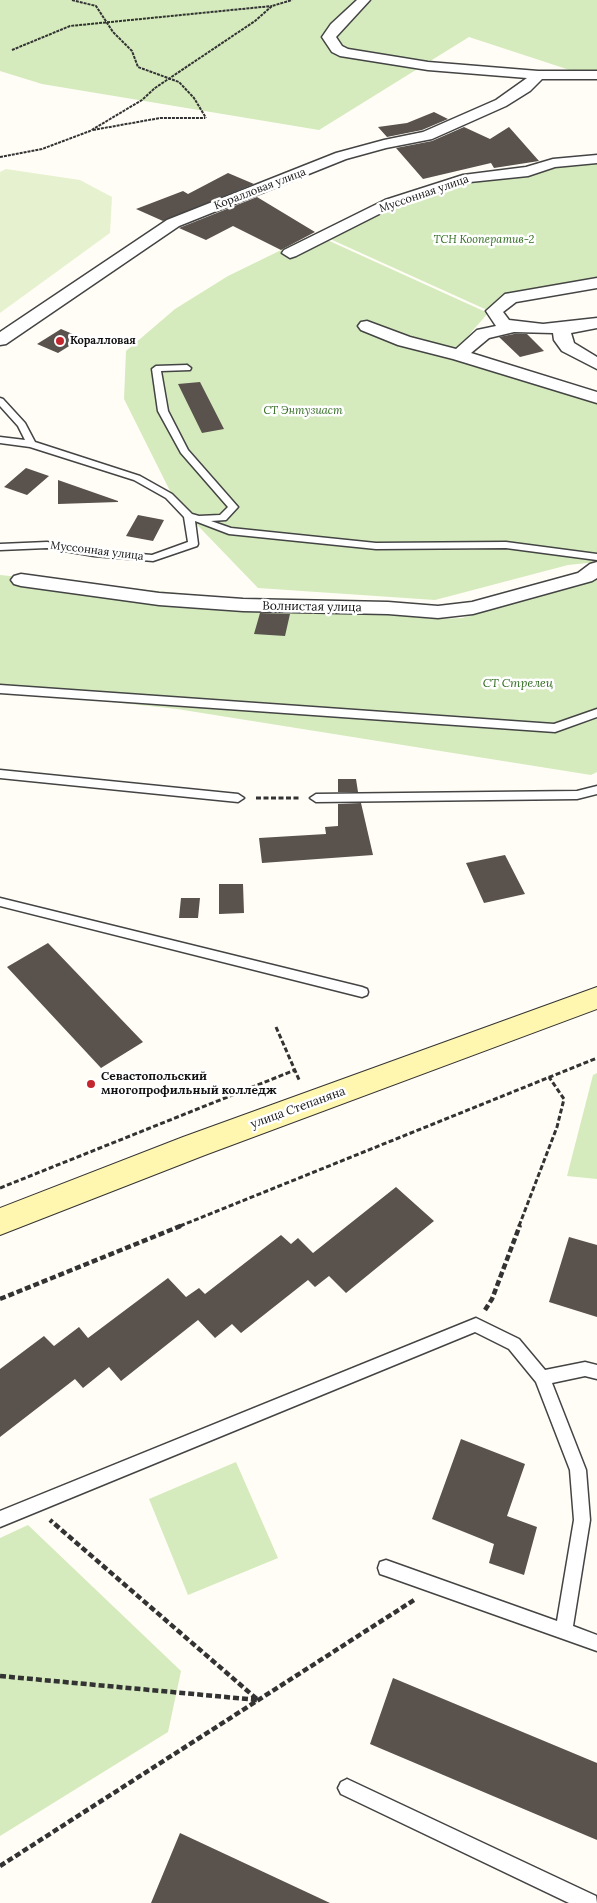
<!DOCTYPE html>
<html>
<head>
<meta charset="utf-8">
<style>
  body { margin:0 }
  canvas { display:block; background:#fffdf5 }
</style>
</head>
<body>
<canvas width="597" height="1903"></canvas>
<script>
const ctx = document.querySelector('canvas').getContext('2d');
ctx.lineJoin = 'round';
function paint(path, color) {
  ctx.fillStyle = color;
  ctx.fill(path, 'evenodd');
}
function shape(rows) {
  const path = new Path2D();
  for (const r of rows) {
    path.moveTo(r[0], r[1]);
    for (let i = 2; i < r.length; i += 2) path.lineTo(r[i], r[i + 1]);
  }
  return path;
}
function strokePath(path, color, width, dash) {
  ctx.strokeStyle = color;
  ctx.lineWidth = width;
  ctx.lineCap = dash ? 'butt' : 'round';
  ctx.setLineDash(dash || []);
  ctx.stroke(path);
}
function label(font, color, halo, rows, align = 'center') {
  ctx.font = font + ' Lora,serif';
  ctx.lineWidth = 5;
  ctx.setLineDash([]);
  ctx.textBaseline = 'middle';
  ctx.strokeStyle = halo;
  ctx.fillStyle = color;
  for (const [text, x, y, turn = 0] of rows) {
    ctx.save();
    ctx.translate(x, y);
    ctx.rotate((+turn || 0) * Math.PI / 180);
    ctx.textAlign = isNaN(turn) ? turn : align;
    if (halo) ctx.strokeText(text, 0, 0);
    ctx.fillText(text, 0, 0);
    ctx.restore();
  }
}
paint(shape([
  [0,0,597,0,597,79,469,37,319,130,42,84,0,71],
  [597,161,597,279,508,296,487,310,319,234,397,204,474,180],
  [314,234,488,313,449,358,597,392,597,562,568,565,435,600,258,588,176,503,124,399,126,351,175,309,228,276],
  [0,575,434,619,462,618,597,578,597,772,591,775,177,709,0,690],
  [597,1073,597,1179,567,1176,593,1075],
  [236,1462,278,1558,188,1595,149,1499],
  [28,1525,181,1671,168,1732,0,1836,0,1538]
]), '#d5ebbd');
paint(shape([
  [6,169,80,180,112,197,110,233,0,313,0,172]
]), '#e6f2cf');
paint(shape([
  [434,112,448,119,422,130,387,137,378,127,407,123],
  [464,127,490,139,509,127,539,161,494,168,491,163,423,179,396,148,432,141],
  [228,173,254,184,163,221,136,209,183,191,188,194],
  [257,197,315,232,281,250,233,226,206,240,179,228],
  [61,329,82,338,58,353,37,344],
  [514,334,527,334,544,351,520,357,499,337],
  [200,382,224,429,202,433,178,384],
  [26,468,49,476,27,495,4,487],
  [58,480,118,501,118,502,58,504],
  [138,515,164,520,153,541,126,536],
  [260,613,290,614,285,636,254,634],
  [338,779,356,779,358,792,338,792],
  [361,803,373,855,262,863,259,838,326,834,325,827,338,826,338,804],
  [505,855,525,894,484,903,466,863],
  [219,884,243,884,244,913,219,914],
  [181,898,200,898,198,918,179,918],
  [48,943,143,1042,101,1068,7,967],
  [396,1187,434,1221,346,1293,329,1276,315,1287,308,1280,241,1333,232,1324,215,1338,198,1320,121,1381,109,1367,83,1388,75,1379,0,1437,0,1369,44,1336,54,1346,79,1327,88,1338,168,1278,186,1297,199,1288,205,1294,281,1235,291,1244,298,1238,313,1253],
  [569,1237,597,1245,597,1317,549,1302],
  [461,1439,525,1464,507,1516,537,1527,524,1575,489,1563,494,1544,432,1519],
  [393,1678,597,1763,597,1840,370,1744],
  [180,1833,330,1903,151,1903]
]), '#5a524d');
const service = shape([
  [187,365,191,368,190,370,161,371,168,411,188,450,238,507,226,520,211,521,231,528,376,543,506,542,597,554,597,560,506,548,376,549,229,534,195,521,198,544,197,546,153,561,94,556,47,548,0,550,0,544,47,542,94,550,152,555,188,542,184,517,166,498,134,480,30,447,0,443,0,437,25,440,18,426,0,406,0,398,3,399,25,423,35,442,140,476,172,494,192,514,199,516,220,515,228,507,181,453,158,411,152,369,156,366,187,365],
  [0,685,554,724,597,709,597,717,555,732,0,693,0,685],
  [0,770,238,794,244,798,238,802,0,778,0,770],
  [597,786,597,794,577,799,316,802,310,798,316,794,577,791,597,786],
  [0,898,362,987,367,989,368,992,367,995,362,997,0,906,0,898],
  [476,1318,519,1339,545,1370,585,1362,597,1365,597,1379,585,1376,552,1383,586,1470,590,1520,573,1626,597,1635,597,1651,386,1576,380,1574,378,1568,380,1562,386,1560,557,1621,574,1520,570,1470,536,1382,509,1349,475,1332,0,1527,0,1511,476,1318],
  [347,1779,596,1896,597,1903,569,1903,341,1794,338,1788,341,1782,347,1779]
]);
const minor = shape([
  [357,0,370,0,336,37,342,46,348,49,428,62,538,71,597,71,597,79,542,79,530,91,506,106,432,139,386,148,346,159,179,226,6,344,0,345,0,332,167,220,336,153,384,140,423,132,496,100,527,78,428,70,340,56,332,52,322,37,331,24,357,0],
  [597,155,597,163,555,167,528,176,470,182,395,206,296,256,290,258,282,253,284,250,385,200,463,175,526,167,553,159,597,155],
  [597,278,597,288,516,302,503,312,509,320,543,324,597,318,597,328,571,333,574,343,597,357,597,369,562,351,554,340,553,333,514,332,489,338,471,353,597,392,597,403,453,359,398,345,361,330,358,326,361,322,367,321,410,337,456,349,477,330,496,326,486,311,505,294,597,278],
  [597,562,597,578,592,581,473,614,438,618,388,614,243,611,159,605,21,586,14,584,11,580,14,576,21,574,159,593,243,599,388,602,438,606,472,602,578,573,590,564,597,562]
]);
const secondary = shape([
  [597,987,597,1009,205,1155,0,1235,0,1208,183,1137,597,987]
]);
strokePath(service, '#444', 3);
strokePath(minor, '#444', 3);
strokePath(secondary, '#333', 2);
strokePath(shape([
  [72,0,96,6,113,32,132,51,138,67,179,82,194,98,206,118],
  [12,50,70,26,272,6],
  [93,130,160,118,205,118],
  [0,157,42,149,90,131,142,100,155,88,255,21,272,6,292,0]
]), '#333', 2, [3, 1]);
strokePath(shape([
  [256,798,300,798],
  [276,1027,300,1082],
  [0,1188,295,1070],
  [180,1226,597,1058],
  [519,1226,557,1127,564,1099,549,1077]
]), '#333', 3, [5, 2.5]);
strokePath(shape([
  [0,1299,183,1225],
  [485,1310,492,1299,520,1225],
  [0,1676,258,1700,50,1520],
  [0,1866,414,1600]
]), '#333', 4.5, [6, 3]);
paint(service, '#fff');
paint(minor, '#fff');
paint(secondary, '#fff6b0');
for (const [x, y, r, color] of [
  [60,341,5,"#c4262e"],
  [91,1084,5,"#c4262e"]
]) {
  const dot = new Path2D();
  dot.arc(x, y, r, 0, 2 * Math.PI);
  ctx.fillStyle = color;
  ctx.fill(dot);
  strokePath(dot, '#fff', 2);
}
label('11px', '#111', '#fff', [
  ["Коралловая улица",260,189,-21],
  ["Муссонная улица",424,194,-19],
  ["Муссонная улица",97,551,7]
]);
label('italic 11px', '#2f6b1f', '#fff', [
  ["ТСН Кооператив-2",484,240],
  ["СТ Энтузиаст",303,411]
]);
label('bold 11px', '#111', '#fff', [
  ["Коралловая",70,341]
], 'left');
label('12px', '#111', '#fff', [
  ["Волнистая улица",312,607,1],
  ["улица Степаняна",298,1108,-20]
]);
label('italic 12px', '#2f6b1f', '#fff', [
  ["СТ Стрелец",518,684]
]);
label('bold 12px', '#111', '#fff', [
  ["Севастопольский",101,1077],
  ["многопрофильный колледж",101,1091]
], 'left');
</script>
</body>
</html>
